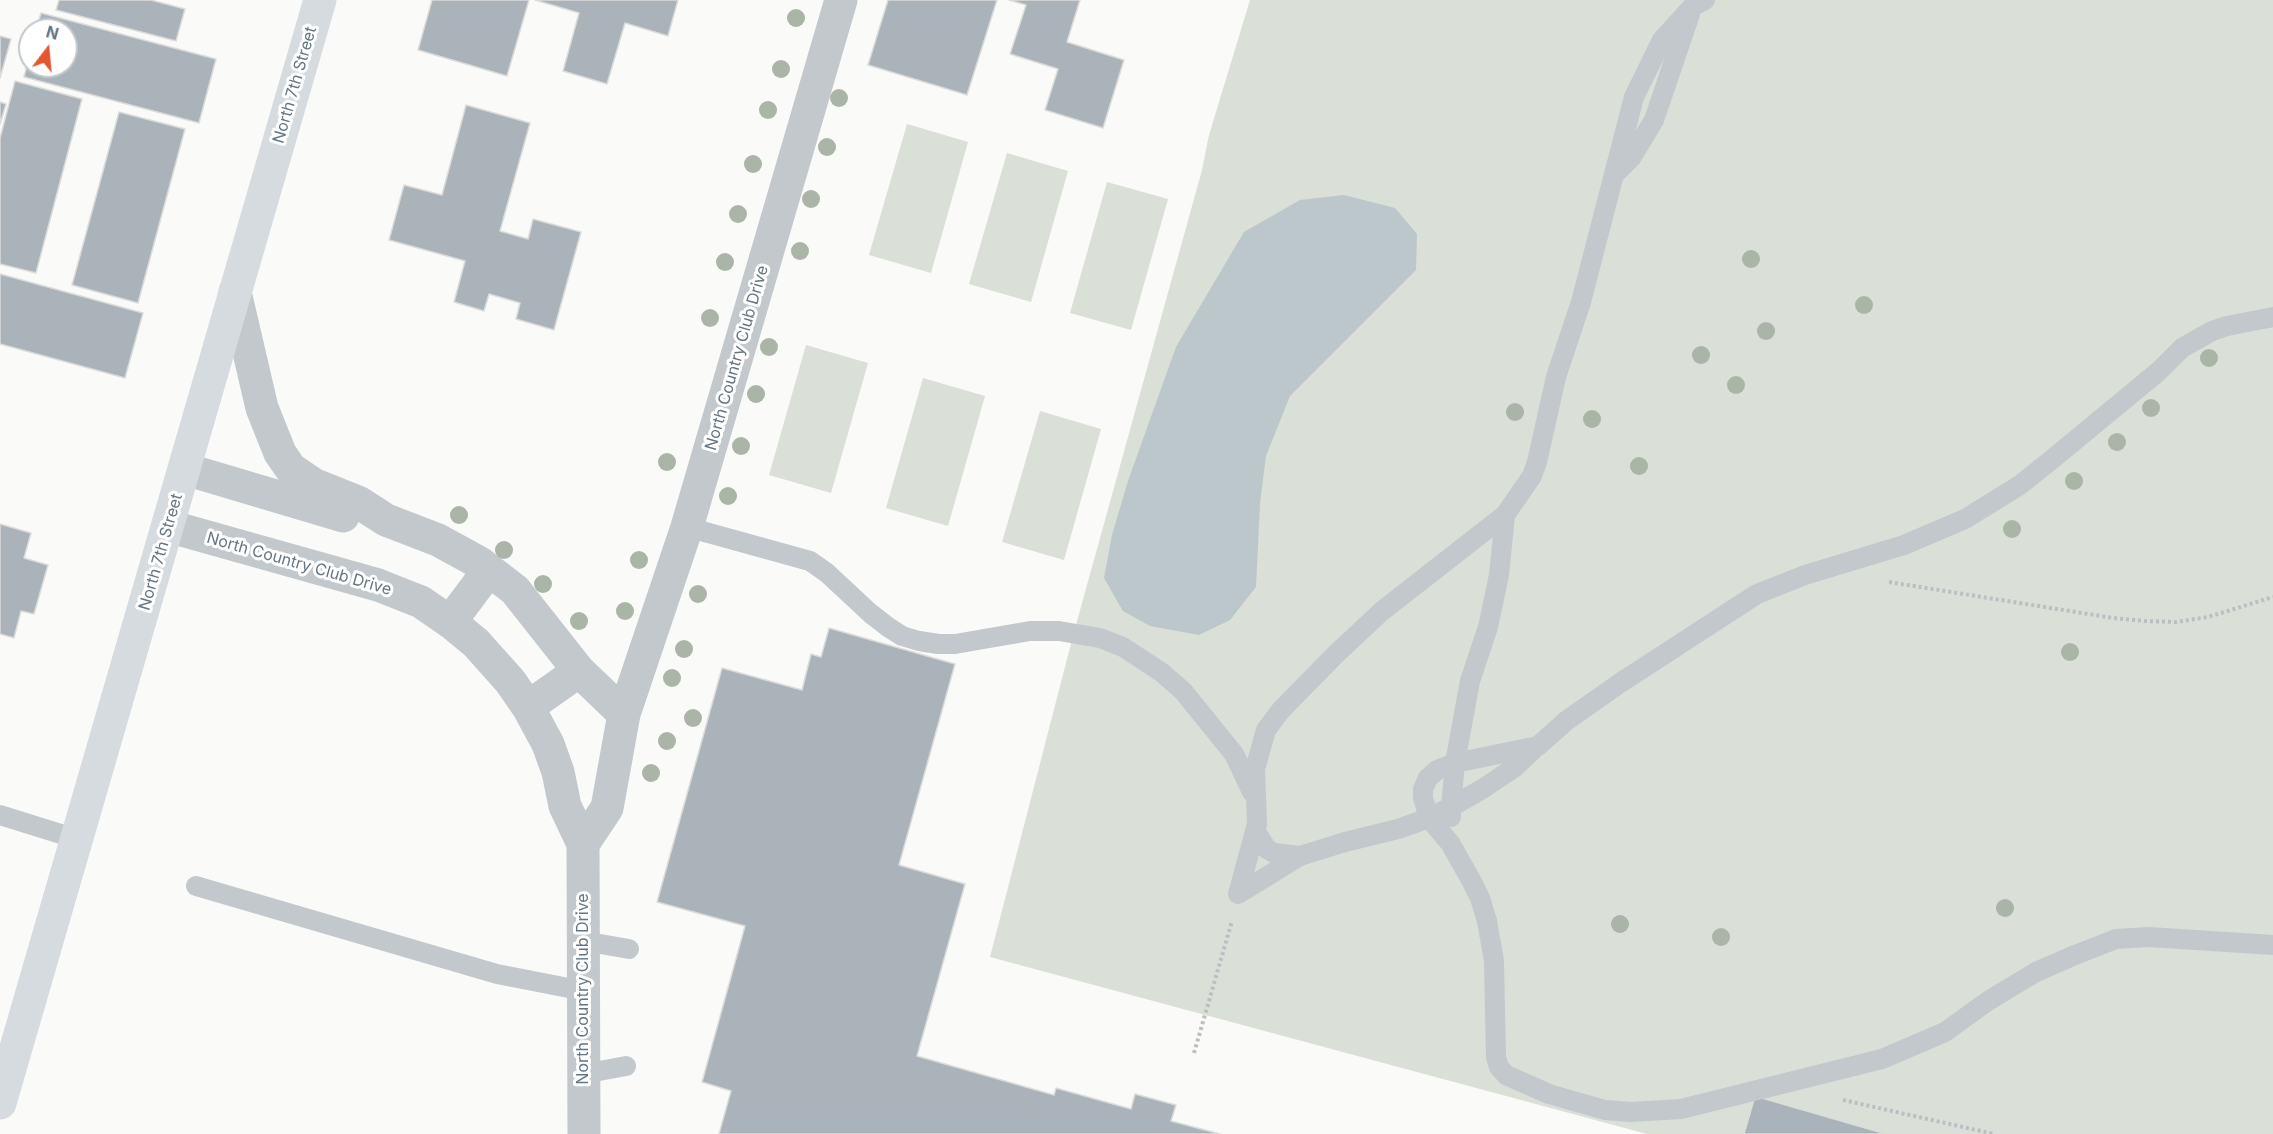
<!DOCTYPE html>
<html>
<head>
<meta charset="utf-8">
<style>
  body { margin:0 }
  #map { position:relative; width:2273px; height:1134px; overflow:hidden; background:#fafaf8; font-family:Inter,sans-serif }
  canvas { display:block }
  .north { position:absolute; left:18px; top:18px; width:60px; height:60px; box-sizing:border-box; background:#fff; border:2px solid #c1c8cd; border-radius:50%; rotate:16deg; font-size:16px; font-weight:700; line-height:24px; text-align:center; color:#657683 }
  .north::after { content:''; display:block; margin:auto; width:21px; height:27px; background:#e4572e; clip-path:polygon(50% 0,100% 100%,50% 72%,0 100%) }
</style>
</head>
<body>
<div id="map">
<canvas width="2273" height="1134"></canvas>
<div class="north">N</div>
</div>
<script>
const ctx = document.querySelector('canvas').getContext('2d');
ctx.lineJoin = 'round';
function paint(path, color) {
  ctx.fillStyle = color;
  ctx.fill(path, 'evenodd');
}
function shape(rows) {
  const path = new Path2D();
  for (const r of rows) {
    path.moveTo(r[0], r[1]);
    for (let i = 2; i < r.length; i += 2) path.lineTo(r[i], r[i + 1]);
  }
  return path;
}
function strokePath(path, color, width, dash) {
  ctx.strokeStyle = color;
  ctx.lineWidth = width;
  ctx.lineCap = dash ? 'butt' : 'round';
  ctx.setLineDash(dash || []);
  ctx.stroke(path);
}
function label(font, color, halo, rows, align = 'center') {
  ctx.font = font + ' Inter,sans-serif';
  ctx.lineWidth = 6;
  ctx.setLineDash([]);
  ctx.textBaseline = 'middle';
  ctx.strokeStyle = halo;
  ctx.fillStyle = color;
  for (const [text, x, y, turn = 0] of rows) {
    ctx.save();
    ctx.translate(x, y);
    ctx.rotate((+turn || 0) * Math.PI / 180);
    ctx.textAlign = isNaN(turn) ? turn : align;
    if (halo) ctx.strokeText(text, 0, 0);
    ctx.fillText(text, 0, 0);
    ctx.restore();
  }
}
paint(shape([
  [1250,0,2273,0,2273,1134,1647,1134,990,957,1074,632,1202,170,1209,135],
  [907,124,968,142,931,273,869,255],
  [1007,153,1068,171,1031,302,969,284],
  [1107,182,1168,199,1131,330,1070,313],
  [806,345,868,363,831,493,769,475],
  [923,378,985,396,948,526,886,508],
  [1040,411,1101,429,1064,560,1002,542]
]), '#dadfd7');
paint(shape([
  [1344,195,1395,208,1417,234,1416,270,1290,396,1266,456,1260,503,1256,587,1230,620,1199,635,1150,626,1123,611,1104,578,1112,535,1128,481,1176,347,1244,232,1300,200]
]), '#bbc7cb');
const building = shape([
  [59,0,151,0,185,9,176,41,56,10,59,0],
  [432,0,529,0,507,76,418,50,432,0],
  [535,0,678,0,668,36,625,23,607,84,563,71,579,13,535,0],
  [888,0,997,0,967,95,868,65,888,0],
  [1009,0,1080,0,1067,42,1124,60,1103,128,1045,110,1058,69,1010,54,1026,5,1009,0],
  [41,13,216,59,199,123,24,77,30,53,30,66,66,66,66,30,36,30,41,13],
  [0,36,11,39,0,78,0,36],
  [15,81,82,99,36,273,0,264,0,138,15,81],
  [0,102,6,104,0,124,0,102],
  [466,105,530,123,500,231,528,239,533,219,581,232,554,330,516,319,520,303,489,294,484,311,454,302,465,261,389,240,404,185,442,195,466,105],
  [119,112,185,129,138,303,72,285,119,112],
  [0,274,143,313,125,378,0,344,0,274],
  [0,524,31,533,24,558,48,565,34,614,21,611,14,638,0,634,0,524],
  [829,628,955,664,899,865,965,884,917,1056,1054,1095,1056,1088,1131,1109,1135,1094,1176,1105,1171,1121,1220,1134,719,1134,731,1091,702,1082,745,926,657,902,722,668,802,690,811,654,821,657,829,628],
  [1755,1096,1886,1134,1744,1134,1755,1096]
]);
paint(building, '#aab3b9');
strokePath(building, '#dcdcda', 1.5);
strokePath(shape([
  [1889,582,2113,618,2145,621,2176,622,2208,617,2273,597],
  [1194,1053,1232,921],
  [1843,1100,1994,1134]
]), '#bbbfc2', 4, [3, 3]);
strokePath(shape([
  [1614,175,1631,158,1654,120,1690,14],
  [2273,317,2227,326,2212,331,2182,348,2159,371,2050,461,2020,485,1965,519,1904,545,1805,575,1757,594,1620,683,1566,721,1538,746,1455,763,1437,770,1428,778,1423,789,1423,798,1429,818,1450,843,1471,880,1480,898,1487,921,1494,961,1496,1057,1499,1067,1506,1075,1549,1094,1605,1110,1631,1112,1681,1109,1882,1059,1945,1032,1988,1001,2036,972,2075,955,2116,939,2149,937,2273,945],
  [1505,515,1499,575,1488,627,1470,681,1455,763,1451,807,1429,818,1398,829,1345,842,1300,856,1238,894,1257,824,1255,769,1266,730,1281,710,1335,655,1382,611,1505,515,1532,476,1537,462,1556,377,1581,302,1634,97,1662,40,1692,7,1705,0],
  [687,527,810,561,827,573,870,613,888,627,902,636,919,641,938,644,955,644,1030,631,1059,631,1100,638,1123,647,1161,672,1183,691,1234,754,1252,792],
  [0,815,77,839],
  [1451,817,1451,807,1484,788,1515,767,1536,747],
  [1256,832,1267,849,1274,853,1300,856],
  [196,886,497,974,584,991],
  [583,941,629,949],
  [583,1074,626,1066]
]), '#c3c8cc', 20);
strokePath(shape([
  [235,292,262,408,280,453,291,469,313,484,358,502,386,520,438,540,480,563,515,590,579,671,624,714,607,808,583,844],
  [185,469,343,516],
  [168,526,378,585,421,602,453,624,476,643,510,681,528,707,548,744,558,772,565,806,583,844,584,1134],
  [450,622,489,570],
  [528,707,579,671],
  [624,714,687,527,841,0]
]), '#c3c8cc', 33);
strokePath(shape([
  [0,1103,320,0]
]), '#d6dbdf', 33);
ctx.fillStyle = '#aab4a7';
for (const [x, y] of [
  [796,18],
  [781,69],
  [839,98],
  [768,110],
  [827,147],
  [753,164],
  [811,199],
  [738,214],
  [800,251],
  [1751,259],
  [725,262],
  [1864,305],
  [710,318],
  [1766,331],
  [769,347],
  [1701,355],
  [2209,358],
  [1736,385],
  [756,394],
  [2151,408],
  [1515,412],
  [1592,419],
  [2117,442],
  [741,446],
  [667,462],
  [1639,466],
  [2074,481],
  [728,496],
  [459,515],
  [2012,529],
  [504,550],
  [639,560],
  [543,584],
  [698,594],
  [625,611],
  [579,621],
  [684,649],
  [2070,652],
  [672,678],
  [693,718],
  [667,741],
  [651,773],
  [2005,908],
  [1620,924],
  [1721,937]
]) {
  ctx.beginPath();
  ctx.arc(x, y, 9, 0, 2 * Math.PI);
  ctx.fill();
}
label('16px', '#657683', '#fff', [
  ["North 7th Street",295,85,-74],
  ["North Country Club Drive",737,358,-74],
  ["North 7th Street",161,552,-74],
  ["North Country Club Drive",299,564,16],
  ["North Country Club Drive",583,989,-90]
]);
</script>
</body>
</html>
